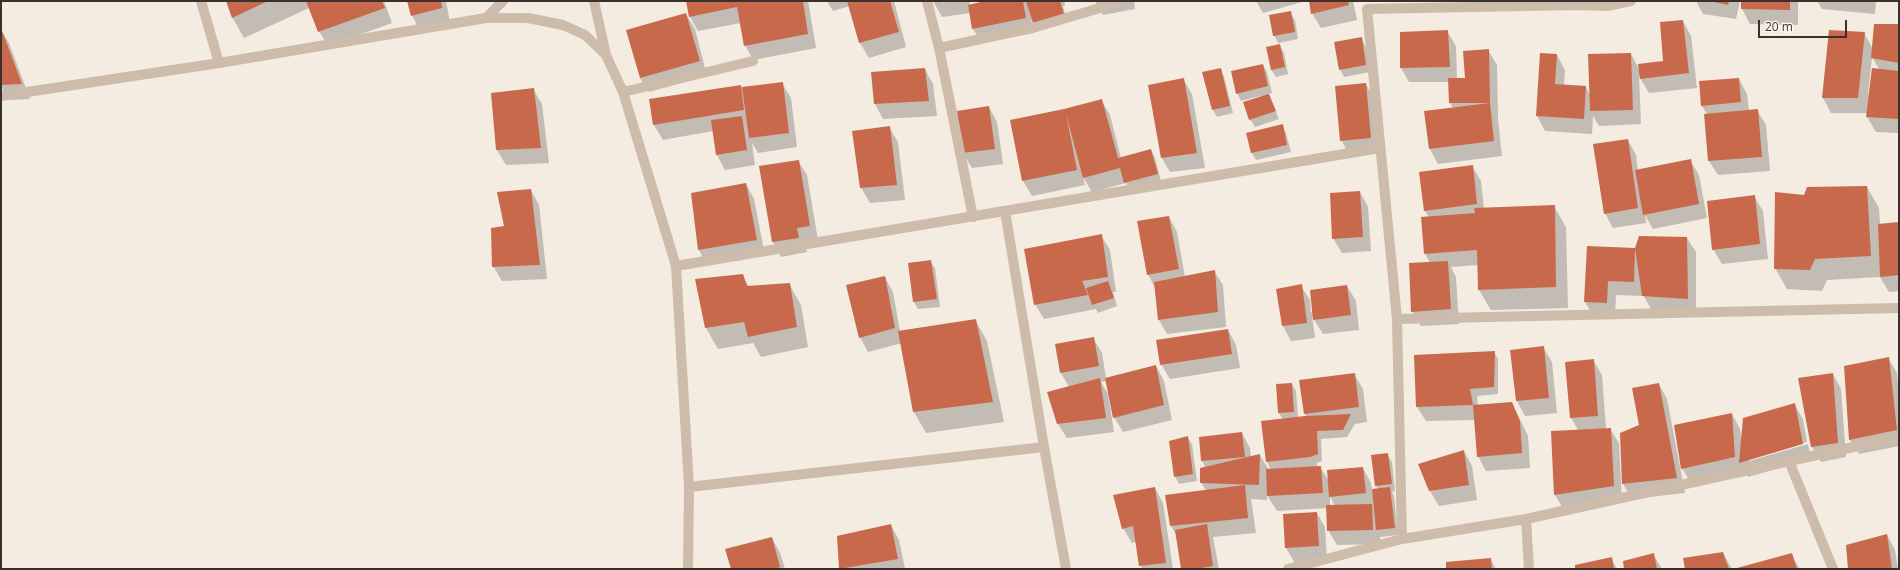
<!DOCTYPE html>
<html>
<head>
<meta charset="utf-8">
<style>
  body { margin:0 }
  #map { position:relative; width:1900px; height:570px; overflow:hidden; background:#f4ebe1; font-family:"Open Sans",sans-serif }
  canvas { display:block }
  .frame { position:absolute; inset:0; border:2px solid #3b302b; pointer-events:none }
  .scale { position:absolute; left:1758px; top:20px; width:89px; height:18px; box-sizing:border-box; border:2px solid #3b302b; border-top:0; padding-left:5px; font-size:12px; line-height:14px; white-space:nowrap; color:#3b302b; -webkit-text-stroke:3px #fbf5ee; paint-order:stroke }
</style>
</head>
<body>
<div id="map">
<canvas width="1900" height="570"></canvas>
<div class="frame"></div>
<div class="scale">20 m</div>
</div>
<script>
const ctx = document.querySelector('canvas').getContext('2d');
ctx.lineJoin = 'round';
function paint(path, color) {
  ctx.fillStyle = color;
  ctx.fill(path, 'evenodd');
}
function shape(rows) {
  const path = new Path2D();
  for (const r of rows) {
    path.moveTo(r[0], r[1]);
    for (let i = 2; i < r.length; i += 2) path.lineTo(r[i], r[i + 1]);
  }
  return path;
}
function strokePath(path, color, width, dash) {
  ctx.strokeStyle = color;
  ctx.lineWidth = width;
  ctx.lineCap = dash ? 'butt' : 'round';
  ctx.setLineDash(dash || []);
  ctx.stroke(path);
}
paint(shape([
  [227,1,384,1,392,23,328,46,319,31,309,8,244,38,232,17],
  [408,1,446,1,450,23,421,31,412,16],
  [687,1,808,1,816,48,753,60,745,45,741,23,698,31,690,17],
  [827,1,894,1,906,47,869,58,860,43,850,6,833,11],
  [933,1,970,1,970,6,983,3,978,1,1064,1,1065,6,1063,6,1067,21,1038,30,1031,19,1034,33,982,43,973,29,970,13,942,17],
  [1095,1,1134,1,1135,9,1103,15],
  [1256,1,1302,1,1302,2,1263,13],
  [1310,1,1353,1,1357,20,1321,28,1312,13],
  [1696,1,1740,1,1736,19,1703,14],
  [1742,1,1798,1,1798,25,1750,24,1742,9],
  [1817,1,1876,1,1875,14,1822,9],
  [1290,12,1295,20,1298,39,1278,43,1274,35],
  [686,14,695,29,707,76,649,92,640,78],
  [1683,21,1691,36,1697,88,1649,93,1639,76,1641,124,1599,126,1593,116,1592,134,1545,131,1537,116,1541,54,1557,55,1565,70,1564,86,1586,87,1590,95,1631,54,1640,71,1664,62],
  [1899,25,1899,133,1876,132,1867,117,1868,113,1831,113,1823,98,1864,33,1873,49],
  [1872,57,1879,69,1870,95,1868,95],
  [1,30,9,43,30,99,9,100,1,86],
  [1447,31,1456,46,1457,79,1466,79,1488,50,1497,65,1498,119,1502,156,1438,164,1430,149,1453,108,1450,103,1449,82,1409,82,1401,68],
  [1361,38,1365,45,1370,72,1344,77,1340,69],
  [1280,46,1284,53,1288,74,1276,77,1271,69],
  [1263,65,1267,72,1272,93,1268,94,1279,119,1255,127,1250,119,1260,96,1241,101,1237,93],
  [925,69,933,84,937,116,883,119,875,104],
  [1220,69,1224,77,1233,113,1217,117,1213,110],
  [1183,79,1192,94,1205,168,1170,172,1162,158],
  [1739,79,1747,94,1749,111,1757,110,1766,125,1770,171,1718,175,1709,161,1707,114,1702,106],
  [782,83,791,98,797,147,758,153,752,143,755,165,725,170,717,155,713,131,663,140,654,125,650,100,741,86,742,88],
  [1366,84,1374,99,1379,152,1350,155,1341,140],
  [533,89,542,104,549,163,506,165,497,150,492,94],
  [1101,100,1110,115,1121,158,1151,150,1155,158,1161,181,1130,190,1126,183,1092,192,1083,177,1085,185,1032,196,1023,181,1011,121,1064,110],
  [989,107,997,122,1003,164,972,168,963,153],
  [1282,126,1286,133,1291,152,1256,160,1252,153,1247,134],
  [889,127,898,142,905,200,870,203,861,188,853,132],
  [1628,140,1636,155,1638,171,1690,160,1699,175,1707,218,1653,229,1645,215,1646,223,1613,228,1605,213],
  [798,161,807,175,818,240,805,243,807,252,781,257,773,242,760,167],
  [1472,166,1481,181,1484,209,1554,206,1566,227,1568,308,1491,310,1479,290,1478,265,1451,267,1456,277,1459,324,1421,326,1412,311,1430,263,1425,253,1429,217,1425,211],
  [746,184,754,199,765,255,707,265,699,250,692,194],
  [1867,187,1879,208,1880,225,1899,223,1899,291,1889,292,1880,277,1827,280,1822,291,1787,289,1775,268,1805,196],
  [531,190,539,205,547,279,502,281,493,266,505,227],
  [1360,192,1368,207,1371,251,1342,253,1333,238],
  [1754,196,1763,211,1768,259,1722,264,1713,249],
  [1169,217,1177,232,1185,277,1214,271,1223,285,1226,327,1167,334,1159,320,1155,288,1148,274],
  [1101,235,1110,250,1116,292,1113,292,1117,306,1098,313,1096,309,1044,319,1035,304],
  [1687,238,1696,252,1696,313,1652,311,1642,293,1642,296,1616,295,1615,317,1594,317,1585,302,1588,247,1636,249],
  [930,261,935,268,940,307,918,309,914,302],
  [742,275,749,287,789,284,801,305,808,347,761,357,753,343,718,349,706,328,697,280],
  [885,277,893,292,900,331,975,320,987,341,1004,422,926,433,914,412,902,343,868,352,860,337],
  [1301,286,1310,300,1311,313,1347,286,1356,301,1359,330,1323,334,1312,316,1315,338,1291,341,1283,326,1277,289],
  [1228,330,1236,345,1240,368,1170,379,1161,364],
  [1093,338,1102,353,1106,378,1156,366,1164,381,1172,420,1123,432,1114,417,1107,381,1101,382,1108,394,1114,432,1067,438,1058,424,1069,387,1061,373,1056,345],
  [1543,347,1552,362,1557,413,1525,416,1517,401],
  [1494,352,1498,359,1498,394,1477,396,1478,406,1516,411,1528,436,1530,468,1486,471,1478,456,1475,420,1426,421,1417,407],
  [1888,358,1897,373,1899,394,1899,446,1859,454,1850,440],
  [1593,360,1602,375,1606,429,1610,429,1619,443,1622,501,1564,510,1555,495,1552,432,1578,430,1571,418],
  [1354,374,1363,389,1367,422,1355,424,1347,437,1321,439,1322,461,1317,463,1317,467,1320,467,1329,481,1363,468,1371,483,1372,490,1378,489,1376,486,1387,454,1392,462,1395,491,1392,492,1394,496,1398,535,1380,537,1381,544,1337,545,1328,530,1327,508,1277,511,1267,495,1267,500,1251,499,1256,533,1213,537,1219,569,1182,569,1177,536,1171,526,1206,491,1201,482,1206,468,1202,461,1200,438,1242,433,1250,448,1251,457,1260,455,1269,470,1271,470,1267,462,1262,422,1283,420,1279,413,1292,384,1296,391,1298,418,1306,417,1301,381],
  [1330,496,1335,506,1330,506],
  [1833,374,1841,389,1846,457,1821,462,1812,447,1800,379],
  [1659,384,1667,399,1685,493,1632,499,1623,484,1641,426],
  [1794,404,1803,419,1807,442,1749,459,1749,461,1808,444,1811,459,1748,477,1743,467,1691,483,1682,468,1732,414,1740,429,1742,440],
  [1187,437,1192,444,1197,481,1179,484,1175,476],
  [1464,451,1472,466,1477,500,1439,506,1430,491],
  [1155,488,1163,503,1173,569,1142,569,1136,542,1132,543,1123,528],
  [1317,513,1325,527,1327,561,1295,563,1286,548,1284,515],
  [891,525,899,540,905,569,841,569,838,536],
  [1887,535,1895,550,1898,569,1849,569],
  [772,538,780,553,785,569,732,569],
  [1723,553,1732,569,1686,569],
  [1653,554,1662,569,1625,569],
  [1791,555,1800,569,1737,569],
  [1490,559,1496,569,1447,569],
  [1611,559,1617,569,1576,569]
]), '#0003');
paint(shape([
  [226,1,268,1,232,18],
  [306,1,382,1,385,8,318,32],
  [407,1,441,1,442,8,411,16],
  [686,1,803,1,808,34,744,46,737,7,689,17],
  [847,1,890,1,899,32,859,43],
  [985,1,1023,1,1026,18,972,29,968,5],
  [1026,1,1060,1,1064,14,1033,23],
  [1309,1,1348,1,1349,5,1311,14],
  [1710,1,1729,1,1728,5],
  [1741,1,1790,1,1790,10,1741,9],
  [1291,11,1295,32,1273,36,1269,15],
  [686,13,700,61,640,78,626,30],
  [1683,20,1689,73,1640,79,1638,64,1663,61,1660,22],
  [1874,24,1899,24,1899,63,1871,58],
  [1,28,22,84,1,85],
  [1448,30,1450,67,1400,68,1400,32],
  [1829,30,1865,32,1858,98,1822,98],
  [1362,37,1366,65,1339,70,1334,42],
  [1280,44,1285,67,1271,70,1266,47],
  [1489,49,1490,103,1449,103,1448,78,1465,78,1463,51],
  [1540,53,1557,54,1555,84,1586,86,1584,119,1536,116],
  [1631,53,1633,110,1590,111,1588,54],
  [1263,64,1268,86,1236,94,1231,71],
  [925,68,929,101,874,104,871,72],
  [1221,68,1230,106,1212,110,1202,72],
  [1872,68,1899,71,1899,119,1866,117],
  [1184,78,1197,153,1161,158,1148,85],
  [1739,78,1741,102,1701,106,1699,81],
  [783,82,789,133,749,138,742,87],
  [1366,83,1371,138,1340,141,1335,86],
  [741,85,744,110,653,125,649,99],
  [534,88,541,148,496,150,491,93],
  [1269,94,1276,111,1249,120,1243,102],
  [1102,99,1118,158,1151,149,1158,174,1124,183,1120,168,1083,178,1066,114,1077,170,1022,181,1010,120,1064,109],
  [1490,103,1494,141,1429,149,1424,111],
  [989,106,995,149,962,153,957,111],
  [1758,109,1762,157,1708,161,1704,114],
  [742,116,747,150,716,155,711,120],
  [1283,124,1287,145,1251,153,1246,133],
  [890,126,897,185,860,188,852,131],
  [1628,139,1638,208,1604,214,1593,144],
  [1691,159,1699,204,1643,215,1635,170],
  [799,160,810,226,797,228,799,238,772,242,759,166],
  [1473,165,1477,204,1424,211,1419,172],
  [746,183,757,240,698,250,691,193],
  [1867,186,1871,256,1815,259,1810,270,1774,269,1775,192,1804,195,1807,187],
  [531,189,540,265,492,267,491,228,504,226,497,192],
  [1360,191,1363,237,1332,239,1330,193],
  [1755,195,1760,244,1712,250,1707,201],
  [1555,205,1556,287,1478,290,1477,250,1424,254,1421,217,1475,213,1474,208],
  [1169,216,1179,269,1147,275,1137,221],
  [1899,222,1899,275,1880,277,1878,224],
  [1102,234,1108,277,1082,281,1088,295,1034,305,1024,249],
  [1639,236,1687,237,1688,299,1642,296,1635,248,1634,282,1608,281,1607,303,1584,302,1587,246,1635,248],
  [931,260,937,299,913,302,908,263],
  [1448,261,1451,309,1411,312,1409,263],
  [1215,270,1218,312,1158,320,1154,282],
  [743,274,747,286,790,283,797,327,748,337,744,322,705,328,695,279],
  [885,276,895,328,859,338,846,285],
  [1108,281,1114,298,1092,305,1086,288],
  [1302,284,1307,323,1282,326,1276,289],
  [1347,285,1351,315,1313,320,1310,290],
  [976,319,993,402,913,412,898,331],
  [1228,329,1232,354,1160,365,1156,340],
  [1094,337,1099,366,1060,373,1055,344],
  [1544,346,1549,398,1516,401,1510,350],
  [1495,351,1494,387,1470,389,1473,405,1416,407,1414,355],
  [1889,357,1897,430,1849,440,1844,366],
  [1594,359,1598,416,1570,418,1565,362],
  [1156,365,1164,405,1113,418,1105,378],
  [1355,373,1359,407,1304,414,1299,380],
  [1833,373,1838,443,1811,447,1798,378],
  [1100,378,1106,418,1057,424,1047,392],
  [1292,383,1294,412,1278,413,1276,384],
  [1659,383,1677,478,1622,484,1620,433,1639,425,1632,388],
  [1512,402,1520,421,1522,453,1477,457,1473,405],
  [1795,403,1803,444,1739,463,1743,418],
  [1732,413,1735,457,1681,469,1674,425],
  [1351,414,1343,430,1317,431,1318,454,1310,457,1266,462,1261,421,1305,416],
  [1611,428,1614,486,1554,495,1551,431],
  [1242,432,1245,457,1201,461,1199,437],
  [1188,436,1193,474,1174,477,1169,441],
  [1464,450,1469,485,1429,491,1418,464],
  [1388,453,1392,484,1375,486,1371,455],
  [1260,454,1259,485,1200,483,1200,468],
  [1321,466,1323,493,1267,496,1266,469],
  [1363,467,1366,493,1329,497,1327,470],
  [1245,485,1248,518,1170,526,1165,495],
  [1155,487,1166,563,1139,566,1133,526,1122,529,1113,495],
  [1390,487,1395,528,1376,530,1372,489],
  [1372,504,1373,530,1327,531,1326,505],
  [1317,512,1319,546,1285,548,1283,514],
  [891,524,898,559,839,569,837,536],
  [1207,524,1213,566,1196,569,1181,569,1175,530],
  [1887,534,1892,569,1848,569,1846,545],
  [772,537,780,567,774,569,731,569,725,549],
  [1723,552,1729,569,1685,569,1683,558],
  [1654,553,1657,569,1624,569,1623,561],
  [1792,553,1797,569,1738,569,1737,568],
  [1612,557,1614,569,1575,569,1575,565],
  [1491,558,1492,569,1446,569,1446,562]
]), '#c8694b');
strokePath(shape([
  [201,1,219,63],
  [594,1,606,55],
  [927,1,939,48,973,217],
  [486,18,503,1],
  [939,48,1036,27,1110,5,1119,1],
  [623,92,753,61],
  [1,96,219,63,486,18,528,18,563,25,585,35,606,55,623,92,676,266,689,487,688,569],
  [1005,211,1044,447,1066,569],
  [676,266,1380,148],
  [1397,319,1899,308],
  [1789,461,1833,569],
  [689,487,1044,447],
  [1526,519,1529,569],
  [1402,539,1397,319,1367,9,1576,5,1607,6,1631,1],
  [1288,569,1402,539,1526,519,1899,437]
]), '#cdbbac', 10);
</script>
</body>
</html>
